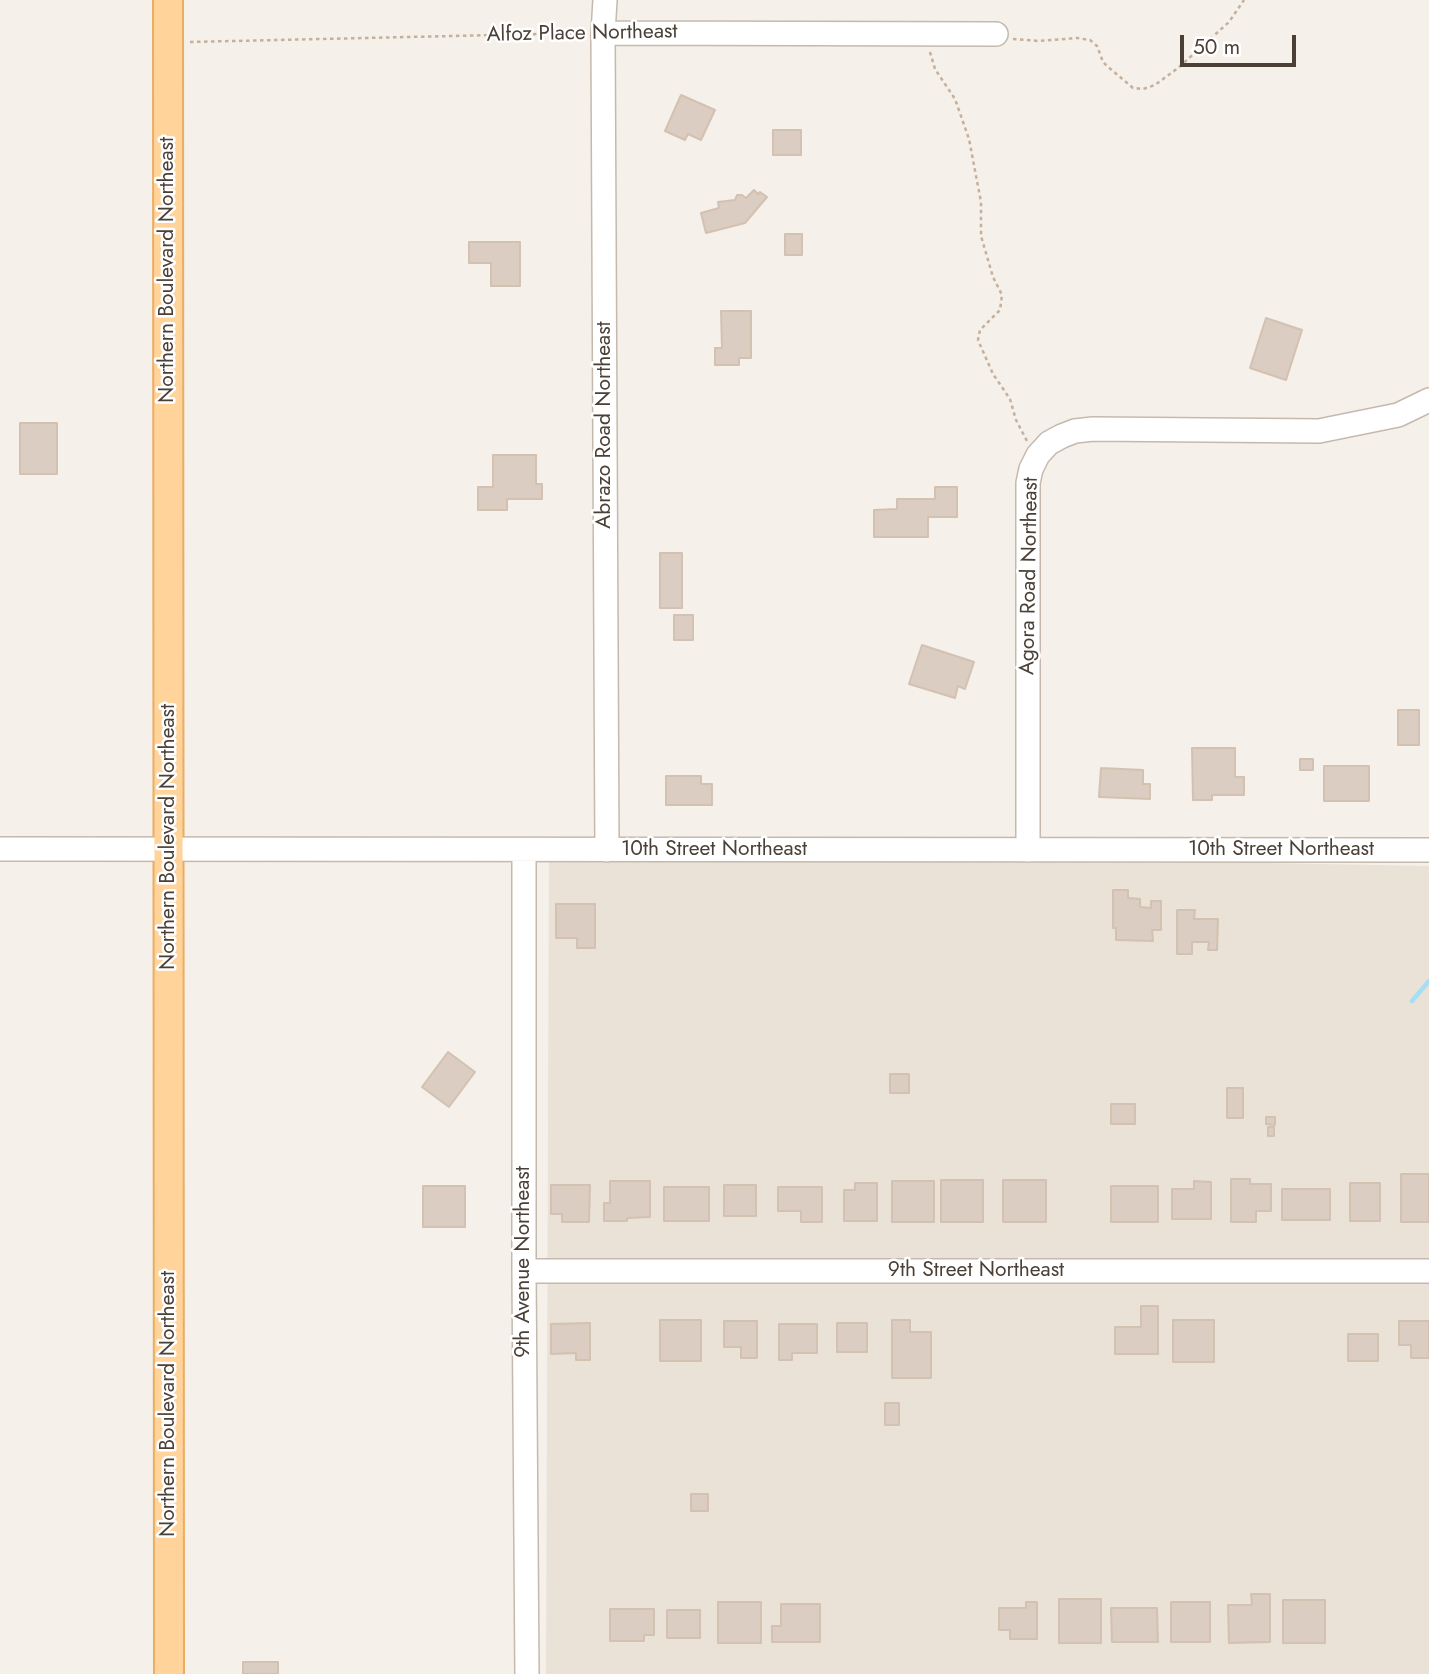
<!DOCTYPE html>
<html>
<head>
<meta charset="utf-8">
<style>
  body { margin:0 }
  #map { position:relative; width:1429px; height:1674px; overflow:hidden; background:#f5f0e9; font-family:Jost,sans-serif }
  canvas { display:block }
  .scale { position:absolute; left:1180px; top:35px; width:116px; height:32px; box-sizing:border-box; border:4px solid #4a4037; border-top:0; padding-left:9px; font-size:21px; line-height:24px; white-space:nowrap; color:#4a4037; -webkit-text-stroke:5px #fff; paint-order:stroke }
</style>
</head>
<body>
<div id="map">
<canvas width="1429" height="1674"></canvas>
<div class="scale">50 m</div>
</div>
<script>
const ctx = document.querySelector('canvas').getContext('2d');
ctx.lineJoin = 'round';
function paint(path, color) {
  ctx.fillStyle = color;
  ctx.fill(path, 'evenodd');
}
function shape(rows) {
  const path = new Path2D();
  for (const r of rows) {
    path.moveTo(r[0], r[1]);
    for (let i = 2; i < r.length; i += 2) path.lineTo(r[i], r[i + 1]);
  }
  return path;
}
function strokePath(path, color, width, dash) {
  ctx.strokeStyle = color;
  ctx.lineWidth = width;
  ctx.lineCap = dash ? 'butt' : 'round';
  ctx.setLineDash(dash || []);
  ctx.stroke(path);
}
function label(font, color, halo, rows, align = 'center') {
  ctx.font = font + ' Jost,sans-serif';
  ctx.lineWidth = 5;
  ctx.setLineDash([]);
  ctx.textBaseline = 'middle';
  ctx.strokeStyle = halo;
  ctx.fillStyle = color;
  for (const [text, x, y, turn = 0] of rows) {
    ctx.save();
    ctx.translate(x, y);
    ctx.rotate((+turn || 0) * Math.PI / 180);
    ctx.textAlign = isNaN(turn) ? turn : align;
    if (halo) ctx.strokeText(text, 0, 0);
    ctx.fillText(text, 0, 0);
    ctx.restore();
  }
}
paint(shape([
  [549,850,1429,866,1429,1674,546,1674]
]), '#eae1d7');
strokePath(shape([
  [1412,1001,1429,981]
]), '#a4dff4', 4.5);
const building = shape([
  [681,95,715,110,701,140,688,134,685,140,665,131,681,95],
  [773,130,801,130,801,155,773,155,773,130],
  [754,190,758,194,760,192,767,197,745,223,706,233,701,213,719,208,718,202,735,200,737,195,742,195,746,198,754,190],
  [785,234,802,234,802,255,785,255,785,234],
  [469,242,520,242,520,286,491,286,491,263,469,263,469,242],
  [721,311,751,311,751,358,739,358,739,365,715,365,715,348,722,348,721,311],
  [1266,318,1302,330,1286,380,1250,368,1266,318],
  [20,423,57,423,57,474,20,474,20,423],
  [493,455,536,455,536,484,542,484,542,499,507,499,507,510,478,510,478,487,493,487,493,455],
  [935,487,957,487,957,517,928,517,928,537,874,537,874,510,897,509,897,499,935,499,935,487],
  [660,553,682,553,682,608,660,608,660,553],
  [674,615,693,615,693,640,674,640,674,615],
  [922,645,974,662,965,689,958,686,955,698,909,684,922,645],
  [1398,710,1419,710,1419,745,1398,745,1398,710],
  [1192,748,1235,748,1235,777,1244,777,1244,795,1212,795,1212,800,1193,800,1192,748],
  [1300,759,1313,759,1313,770,1300,770,1300,759],
  [1324,766,1369,766,1369,801,1324,801,1324,766],
  [1101,768,1143,770,1143,784,1150,784,1150,799,1099,797,1101,768],
  [666,776,701,776,701,784,712,784,712,805,666,805,666,776],
  [1113,890,1128,890,1128,898,1140,899,1140,907,1151,908,1151,901,1161,901,1161,930,1152,930,1153,941,1116,940,1116,928,1113,928,1113,890],
  [556,904,595,904,595,948,577,948,577,938,556,938,556,904],
  [1177,910,1195,910,1194,919,1218,919,1217,950,1208,950,1209,942,1192,942,1192,954,1177,954,1177,910],
  [448,1052,475,1072,449,1107,422,1087,448,1052],
  [890,1074,909,1074,909,1093,890,1093,890,1074],
  [1227,1088,1243,1088,1243,1118,1227,1118,1227,1088],
  [1111,1104,1135,1104,1135,1124,1111,1124,1111,1104],
  [1266,1117,1275,1117,1275,1125,1266,1124,1266,1117],
  [1268,1127,1274,1127,1274,1136,1268,1136,1268,1127],
  [1401,1174,1429,1174,1429,1222,1401,1222,1401,1174],
  [1231,1179,1250,1179,1250,1184,1271,1184,1271,1211,1256,1211,1256,1222,1231,1222,1231,1179],
  [941,1180,983,1180,983,1222,941,1222,941,1180],
  [1003,1180,1046,1180,1046,1222,1003,1222,1003,1180],
  [610,1181,650,1181,650,1217,627,1218,627,1221,604,1221,604,1203,610,1203,610,1181],
  [892,1181,934,1181,934,1222,892,1222,892,1181],
  [1194,1181,1211,1182,1211,1219,1172,1219,1172,1189,1194,1189,1194,1181],
  [855,1183,877,1183,877,1221,844,1221,844,1190,855,1190,855,1183],
  [1350,1183,1380,1183,1380,1221,1350,1221,1350,1183],
  [551,1185,590,1185,589,1222,562,1222,562,1214,551,1214,551,1185],
  [724,1185,756,1185,756,1216,724,1216,724,1185],
  [423,1186,465,1186,465,1227,423,1227,423,1186],
  [1111,1186,1158,1186,1158,1222,1111,1222,1111,1186],
  [664,1187,709,1187,709,1221,664,1221,664,1187],
  [778,1187,822,1187,822,1222,801,1222,801,1211,778,1211,778,1187],
  [1282,1189,1330,1189,1330,1220,1282,1220,1282,1189],
  [1141,1306,1158,1306,1158,1354,1115,1354,1115,1327,1141,1327,1141,1306],
  [660,1320,701,1320,701,1361,660,1361,660,1320],
  [892,1320,910,1320,910,1332,931,1332,931,1378,892,1378,892,1320],
  [1173,1320,1214,1320,1214,1362,1173,1362,1173,1320],
  [724,1321,757,1321,757,1358,741,1358,741,1347,724,1347,724,1321],
  [1399,1321,1429,1321,1429,1358,1411,1358,1411,1345,1399,1345,1399,1321],
  [590,1323,590,1360,576,1360,576,1353,551,1354,551,1324,590,1323],
  [837,1323,867,1323,867,1352,837,1352,837,1323],
  [779,1324,817,1324,817,1353,792,1353,792,1360,779,1360,779,1324],
  [1348,1334,1378,1334,1378,1361,1348,1361,1348,1334],
  [885,1403,899,1403,899,1425,885,1425,885,1403],
  [691,1494,708,1494,708,1511,691,1511,691,1494],
  [1251,1594,1270,1594,1270,1642,1229,1643,1228,1605,1252,1605,1251,1594],
  [1059,1599,1101,1599,1101,1643,1059,1643,1059,1599],
  [1283,1600,1325,1600,1325,1643,1283,1643,1283,1600],
  [718,1602,761,1602,761,1643,718,1643,718,1602],
  [1026,1602,1037,1602,1037,1639,1010,1639,1010,1630,999,1630,999,1608,1026,1608,1026,1602],
  [1171,1602,1210,1602,1210,1642,1171,1642,1171,1602],
  [781,1604,820,1604,820,1642,772,1642,772,1626,781,1626,781,1604],
  [1111,1608,1157,1608,1158,1642,1112,1642,1111,1608],
  [610,1609,654,1609,654,1635,644,1635,644,1641,610,1641,610,1609],
  [667,1610,700,1610,700,1638,667,1638,667,1610],
  [243,1662,278,1662,278,1674,243,1674,243,1662]
]);
paint(building, '#dbcdc1');
strokePath(building, '#d3c1b1', 2);
const minor = shape([
  [605,0,603,33,607,850],
  [603,33,996,34],
  [0,849,1429,850],
  [524,850,524,1271,527,1674],
  [1028,850,1028,483,1031,469,1038,455,1049,443,1062,436,1075,431,1093,429,1319,431,1398,415,1429,400],
  [524,1271,1429,1271]
]);
const major = shape([
  [168,0,169,1674]
]);
strokePath(minor, '#c5b9ae', 26);
strokePath(major, '#eaad63', 32);
strokePath(shape([
  [1013,39,1039,41,1077,38,1090,40,1097,46,1103,62,1107,66,1133,88,1143,89,1155,85,1178,68,1229,22,1244,0],
  [190,42,583,33],
  [930,52,935,69,955,99,969,139,981,202,981,236,993,277,1002,295,1000,310,980,330,978,340,993,374,1010,399,1016,420,1027,441]
]), '#c4b09c', 2.5, [3.5, 3.5]);
strokePath(minor, '#fff', 23);
strokePath(major, '#ffd399', 28);
label('21px', '#4a4037', '#fff', [
  ["Alfoz Place Northeast",582,34,-1],
  ["Northern Boulevard Northeast",168,270,-90],
  ["Abrazo Road Northeast",605,425,-90],
  ["Agora Road Northeast",1030,576,-89],
  ["Northern Boulevard Northeast",169,837,-90],
  ["10th Street Northeast",714,850],
  ["10th Street Northeast",1281,850],
  ["9th Avenue Northeast",524,1262,-90],
  ["9th Street Northeast",976,1271],
  ["Northern Boulevard Northeast",169,1404,-90]
]);
</script>
</body>
</html>
